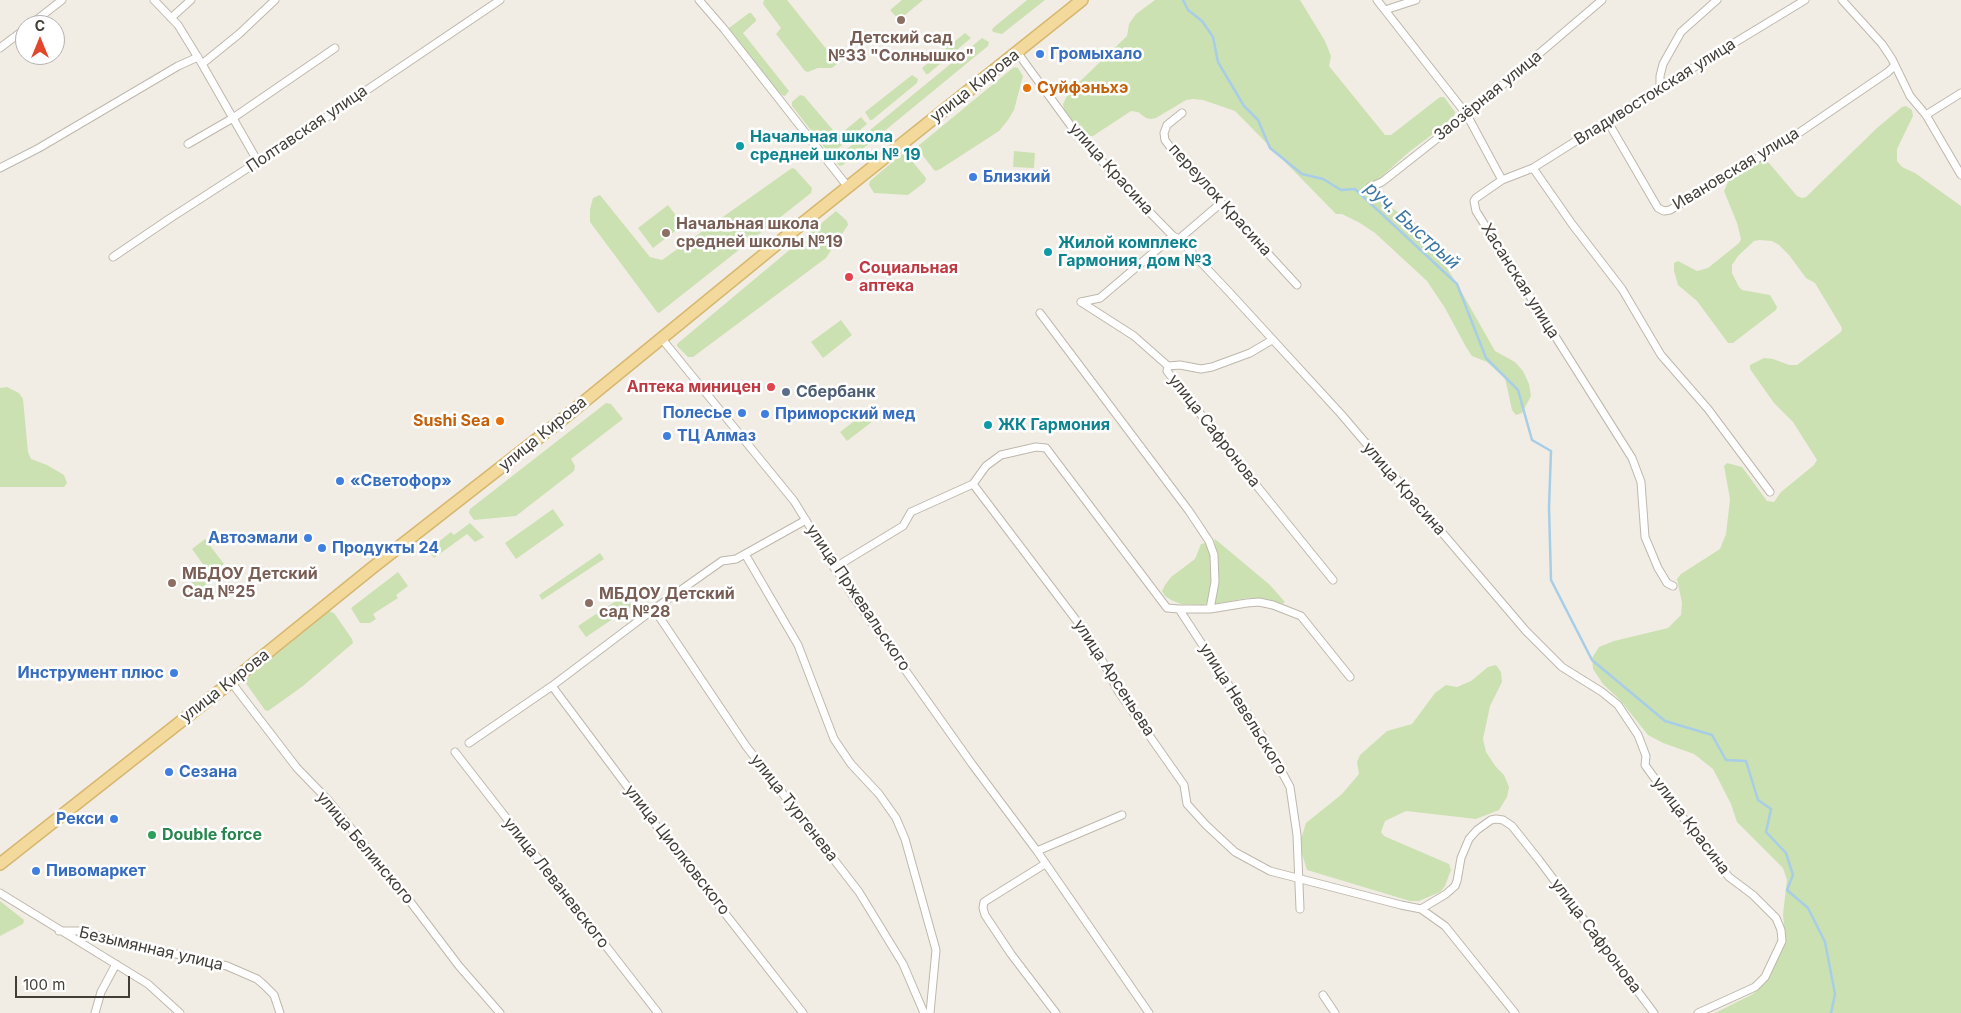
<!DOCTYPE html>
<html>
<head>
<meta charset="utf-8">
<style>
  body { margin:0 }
  #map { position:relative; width:1961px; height:1013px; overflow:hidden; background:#f1ede5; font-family:Inter,sans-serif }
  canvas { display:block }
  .north { position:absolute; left:15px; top:15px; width:50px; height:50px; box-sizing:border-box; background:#fff; border:1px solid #b3b1af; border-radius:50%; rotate:0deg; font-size:14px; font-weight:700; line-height:20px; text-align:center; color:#423d36 }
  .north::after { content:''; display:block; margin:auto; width:18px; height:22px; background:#e2462b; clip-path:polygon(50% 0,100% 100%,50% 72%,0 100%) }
  .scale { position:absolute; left:15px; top:976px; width:115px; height:22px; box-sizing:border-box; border:2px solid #423d36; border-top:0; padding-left:6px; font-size:15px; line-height:18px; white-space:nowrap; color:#423d36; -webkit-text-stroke:4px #fff; paint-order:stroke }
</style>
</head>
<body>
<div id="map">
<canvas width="1961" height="1013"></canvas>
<div class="north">С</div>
<div class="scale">100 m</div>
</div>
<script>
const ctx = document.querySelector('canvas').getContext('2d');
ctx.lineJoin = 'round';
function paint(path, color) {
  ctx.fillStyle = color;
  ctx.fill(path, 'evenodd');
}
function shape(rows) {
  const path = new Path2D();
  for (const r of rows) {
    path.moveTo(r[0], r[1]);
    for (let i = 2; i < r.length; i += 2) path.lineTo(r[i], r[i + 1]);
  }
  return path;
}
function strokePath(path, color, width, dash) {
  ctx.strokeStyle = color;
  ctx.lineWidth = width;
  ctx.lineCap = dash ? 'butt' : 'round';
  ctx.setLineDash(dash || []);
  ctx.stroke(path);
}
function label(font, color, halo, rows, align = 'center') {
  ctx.font = font + ' Inter,sans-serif';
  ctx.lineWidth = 5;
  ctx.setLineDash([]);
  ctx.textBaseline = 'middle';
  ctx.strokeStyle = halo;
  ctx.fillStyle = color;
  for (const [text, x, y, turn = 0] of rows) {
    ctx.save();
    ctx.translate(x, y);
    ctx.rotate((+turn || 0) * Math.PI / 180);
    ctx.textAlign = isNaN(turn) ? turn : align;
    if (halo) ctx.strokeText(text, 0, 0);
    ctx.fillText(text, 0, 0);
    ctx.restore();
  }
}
paint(shape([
  [764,0,787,0,836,61,837,64,832,68,818,68,808,72,805,71,776,34,781,28,763,4],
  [902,0,923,0,899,20,890,10],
  [1027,0,1045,0,1002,34,993,32,992,30,994,27],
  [1155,0,1300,0,1325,41,1331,56,1329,66,1385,135,1391,135,1440,97,1444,97,1455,112,1453,119,1409,152,1370,187,1370,194,1409,219,1422,229,1457,284,1495,351,1515,362,1523,371,1529,384,1531,396,1522,413,1516,415,1512,410,1505,378,1487,362,1472,356,1466,347,1445,308,1427,281,1375,233,1360,223,1342,214,1336,214,1235,111,1203,100,1193,99,1186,100,1156,118,1151,119,1146,118,1138,112,1131,111,1093,136,1087,136,1076,126,1064,109,1063,104,1066,98,1072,89,1127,36,1129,24,1136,14],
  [749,13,751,13,756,19,756,21,743,33,789,91,785,96,782,95,760,71,729,30,729,28],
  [965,33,971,38,928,74,926,74,922,68],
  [982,38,989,42,988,46,843,165,840,166,837,163,836,158],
  [1014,67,1018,68,1023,76,1014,110,1008,120,999,131,942,168,936,171,934,170,917,148,918,146],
  [912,75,918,79,917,83,872,120,870,120,865,112],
  [800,95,804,96,838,136,861,117,867,124,835,151,832,153,827,151,792,106,792,102],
  [1906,106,1912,110,1913,116,1897,149,1897,161,1902,167,1915,173,1961,206,1961,1013,1715,1013,1753,994,1765,983,1785,937,1783,914,1787,880,1783,868,1737,822,1731,804,1713,769,1694,754,1663,743,1648,735,1620,700,1603,684,1593,669,1592,658,1599,647,1614,641,1668,628,1681,615,1682,603,1677,579,1681,574,1720,549,1726,534,1730,499,1724,466,1727,463,1742,467,1767,501,1774,502,1781,492,1814,465,1817,460,1793,422,1774,403,1750,369,1750,365,1764,358,1773,359,1789,365,1797,365,1841,332,1842,328,1815,283,1806,278,1789,255,1779,245,1772,241,1759,240,1754,241,1738,256,1732,265,1732,273,1739,287,1742,290,1770,295,1777,307,1776,310,1733,343,1728,343,1697,301,1678,285,1674,271,1674,263,1678,261,1697,271,1708,268,1739,243,1741,239,1737,223,1724,191,1728,182,1735,176,1760,162,1765,161,1769,163,1797,196,1802,198,1806,197,1877,128,1902,107],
  [1014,151,1035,153,1034,168,1013,167],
  [903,153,907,155,926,178,925,182,908,195,874,193,869,185,870,181],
  [792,168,795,169,812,188,811,193,659,313,657,312,590,222,590,209,593,198,600,195,650,257,662,260],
  [668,205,683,225,653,248,638,228],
  [836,211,847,221,848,225,826,258,693,357,688,357,677,346,677,344],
  [841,320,852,335,823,358,811,342],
  [7,387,19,393,23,399,28,452,31,459,47,465,64,475,67,483,64,487,0,487,0,388],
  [606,403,611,404,623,419,571,459,575,466,574,471,516,516,474,520,469,513,470,509],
  [870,409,877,418,847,441,840,432],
  [553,509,564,525,516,559,505,543],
  [470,523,484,537,475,542,467,534,434,558,428,550,451,532,454,535],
  [205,539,224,564,210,574,192,549],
  [1215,539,1270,585,1285,602,1282,604,1262,598,1248,598,1215,604,1217,554,1214,541],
  [1205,543,1211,555,1211,582,1208,603,1204,605,1181,604,1171,600,1165,596,1162,591,1165,585,1171,577,1195,559,1201,544],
  [600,553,604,559,542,600,539,595],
  [398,572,408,586,396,595,398,598,373,614,376,619,370,623,360,623,351,608],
  [202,575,208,583,186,600,180,592],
  [625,595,632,606,586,637,578,626],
  [329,611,334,613,352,639,353,643,303,686,268,711,265,710,245,682,245,680],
  [1496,665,1501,672,1502,682,1490,706,1483,739,1486,752,1496,767,1504,775,1509,787,1507,797,1499,810,1476,819,1406,811,1385,821,1381,832,1384,836,1449,864,1451,870,1445,886,1440,892,1419,901,1410,901,1307,870,1302,854,1301,839,1306,823,1342,794,1359,774,1357,762,1360,755,1387,731,1412,724,1435,693,1446,685,1457,687,1471,681,1488,667],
  [0,901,24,920,23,924,0,936]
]), '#cce1b2');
strokePath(shape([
  [1183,0,1188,10,1202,21,1213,37,1218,62,1244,106,1258,120,1270,148,1302,174,1323,179,1341,190,1355,189,1457,284,1486,358,1518,390,1532,440,1551,451,1549,507,1551,580,1592,660,1665,721,1712,735,1726,760,1746,761,1758,800,1771,809,1766,832,1786,853,1793,875,1787,890,1808,908,1825,942,1835,994,1831,1013]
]), '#a8cde7', 2.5);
const minor = shape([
  [154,0,178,25,202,64,258,162],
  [699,0,724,29,848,187],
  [1377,0,1467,115,1502,180],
  [1842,0,1882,44,1892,59,1910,96,1926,115,1961,175],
  [1385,10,1416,0],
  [171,18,191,0],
  [30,25,62,0],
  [0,48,25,29],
  [1017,52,1074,130,1126,188,1173,236,1179,239,1230,293,1341,414,1526,631,1562,667,1602,692,1618,705,1638,735,1646,756,1645,765,1697,837,1729,877,1753,895,1776,918,1781,930,1782,941,1765,977,1755,987,1698,1013],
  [202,64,239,34,275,0],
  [1660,88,1660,76,1663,64,1681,32,1717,0],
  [1182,113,1167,125,1164,133,1165,140,1171,148,1297,285],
  [1926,115,1961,93],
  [1608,122,1658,208,1664,211,1670,210,1787,141,1888,72,1895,65],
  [188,144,233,118,335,48],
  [0,168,39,148,178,66,198,57],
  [1533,168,1572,224,1622,289,1661,355,1708,409,1770,492],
  [1370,187,1382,182,1467,115,1602,0],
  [1179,239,1221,203],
  [113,257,169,219,330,115,500,0],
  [1081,302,1134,336,1168,366,1167,371,1248,475,1333,580],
  [1081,302,1100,298,1173,236],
  [1040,313,1189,511,1209,541,1214,555,1215,582,1210,609],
  [662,339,794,501,852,595,972,764,1037,851,1149,1013],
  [1168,366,1180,365,1201,369,1212,367,1250,353,1272,340],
  [973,484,986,466,1001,455,1036,447,1046,448,1167,608,1179,609,1264,739,1290,787,1297,835,1300,909],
  [745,554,798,645,834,739,851,764,879,794,896,818,905,839,936,950,930,1013],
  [834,568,903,526,911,512,973,484,1092,641,1118,691,1184,785,1187,804,1206,825,1235,852,1270,871,1401,905,1421,909,1445,926,1515,1013],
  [1673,586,1667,583,1658,568,1645,537,1641,482,1632,458,1476,211,1474,201,1476,198,1502,180,1533,168,1660,88,1805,0],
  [654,609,746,746,859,892,903,964,924,1013],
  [1179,609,1210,609,1247,603,1259,602,1273,605,1301,616,1350,677],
  [231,682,297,768,328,800,409,900,459,966,500,1013],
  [552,686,662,833,803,1013],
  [469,743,552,686,654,609,722,561,736,559,806,520],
  [455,752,658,1013],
  [1037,851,1122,815],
  [1045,864,984,902,983,908,985,915,1011,954,1056,1013],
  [0,893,148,984,180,1013],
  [1421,909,1446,894,1455,886,1457,881,1461,858,1469,839,1477,830,1491,820,1496,819,1503,820,1512,826,1539,860,1654,1013],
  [59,931,78,931,227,966,257,979,264,985,274,995,280,1013],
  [1323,995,1335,1013],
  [95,1013,101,992,116,964]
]);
const primary = shape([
  [0,864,231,682,372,568,564,418,799,226,1082,0]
]);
strokePath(minor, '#beb8ac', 9);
strokePath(primary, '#d6b76e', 14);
strokePath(minor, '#fff', 7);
strokePath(primary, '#f3da9c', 11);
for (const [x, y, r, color] of [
  [901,20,5,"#8d6e63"],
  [1040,54,5,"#3f7fe0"],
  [1027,88,5,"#e8710a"],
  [740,146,5,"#0f9aa8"],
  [973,177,5,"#3f7fe0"],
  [666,233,5,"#8d6e63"],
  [1048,252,5,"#0f9aa8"],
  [849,277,5,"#e0444e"],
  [771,387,5,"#e0444e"],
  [786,392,5,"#5c6f8a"],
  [742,413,5,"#3f7fe0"],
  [765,414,5,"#3f7fe0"],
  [500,421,5,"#e8710a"],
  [988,425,5,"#0f9aa8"],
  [667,436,5,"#3f7fe0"],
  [340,481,5,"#3f7fe0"],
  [308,538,5,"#3f7fe0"],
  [322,548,5,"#3f7fe0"],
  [172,583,5,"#8d6e63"],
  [589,603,5,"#8d6e63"],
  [174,673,5,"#3f7fe0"],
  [169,772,5,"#3f7fe0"],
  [114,819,5,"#3f7fe0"],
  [152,835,5,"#2e9e5b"],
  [36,871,5,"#3f7fe0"]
]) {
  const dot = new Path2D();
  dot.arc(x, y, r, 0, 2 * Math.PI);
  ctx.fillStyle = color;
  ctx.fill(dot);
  strokePath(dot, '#fff', 2);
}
label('bold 16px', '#785e54', '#fff', [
  ["Детский сад",901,38,"center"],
  ["№33 \"Солнышко\"",901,56,"center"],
  ["Начальная школа",676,224],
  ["средней школы №19",676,242],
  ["МБДОУ Детский",182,574],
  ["Сад №25",182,592],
  ["МБДОУ Детский",599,594],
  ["сад №28",599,612]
], 'left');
label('bold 16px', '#366cbe', '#fff', [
  ["Громыхало",1050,54],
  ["Близкий",983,177],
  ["Полесье",732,413,"right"],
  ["Приморский мед",775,414],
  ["ТЦ Алмаз",677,436],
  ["«Светофор»",350,481],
  ["Автоэмали",298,538,"right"],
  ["Продукты 24",332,548],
  ["Инструмент плюс",164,673,"right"],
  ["Сезана",179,772],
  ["Рекси",104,819,"right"],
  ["Пивомаркет",46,871]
], 'left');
label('16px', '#423d36', '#fff', [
  ["улица Кирова",975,86,-38],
  ["Владивостокская улица",1655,92,-32],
  ["Заозёрная улица",1488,96,-39],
  ["Полтавская улица",307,129,-34],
  ["улица Красина",1111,169,48],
  ["Ивановская улица",1736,169,-31],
  ["переулок Красина",1220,200,48],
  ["Хасанская улица",1520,281,58],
  ["улица Сафронова",1214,431,52],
  ["улица Кирова",543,434,-39],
  ["улица Красина",1404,489,49],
  ["улица Пржевальского",858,598,56],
  ["улица Арсеньева",1114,678,57],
  ["улица Кирова",225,686,-38],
  ["улица Невельского",1243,709,58],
  ["улица Тургенева",794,808,52],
  ["улица Красина",1691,826,53],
  ["улица Белинского",365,848,50],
  ["улица Циолковского",677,850,52],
  ["улица Леваневского",556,883,52],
  ["улица Сафронова",1596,936,53],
  ["Безымянная улица",151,949,13]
]);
label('bold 16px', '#c56008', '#fff', [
  ["Суйфэньхэ",1037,88],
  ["Sushi Sea",490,421,"right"]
], 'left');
label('bold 16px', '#0d838f', '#fff', [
  ["Начальная школа",750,137],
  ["средней школы № 19",750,155],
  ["Жилой комплекс",1058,243],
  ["Гармония, дом №3",1058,261],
  ["ЖК Гармония",998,425]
], 'left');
label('bold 16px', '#be3a42', '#fff', [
  ["Социальная",859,268],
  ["аптека",859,286],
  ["Аптека миницен",761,387,"right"]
], 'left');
label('bold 16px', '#4e5e75', '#fff', [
  ["Сбербанк",796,392]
], 'left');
label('bold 16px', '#27864d', '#fff', [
  ["Double force",162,835]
], 'left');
label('italic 18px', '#3b77a2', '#fff', [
  ["руч. Быстрый",1412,226,42]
]);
</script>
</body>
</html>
